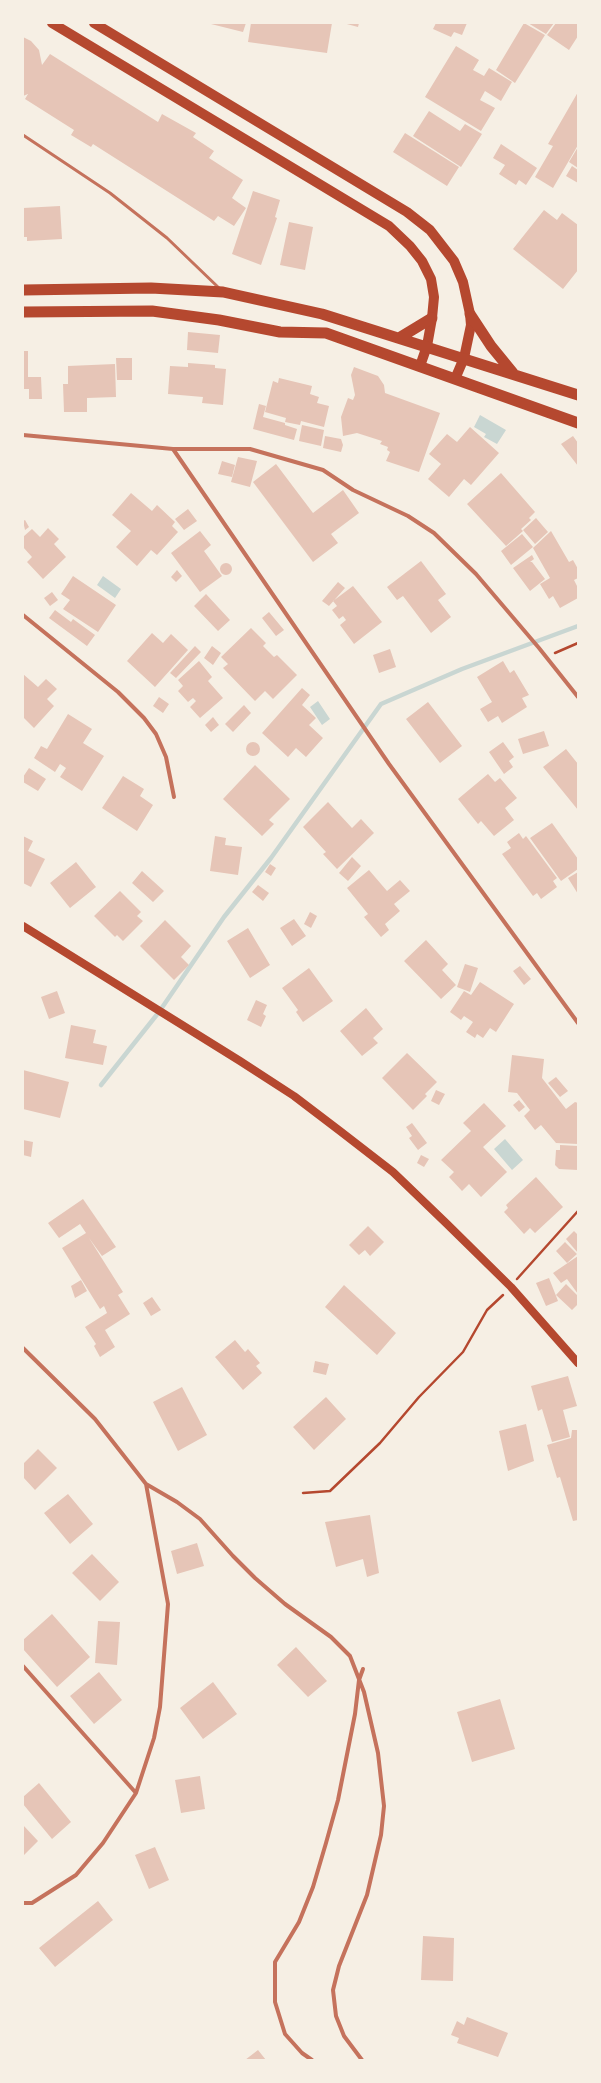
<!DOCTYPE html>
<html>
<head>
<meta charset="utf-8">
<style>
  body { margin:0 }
  #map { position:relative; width:601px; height:2083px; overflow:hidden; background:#f6efe4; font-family:"Crimson Pro",serif }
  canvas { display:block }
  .frame { position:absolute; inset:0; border:24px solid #f6efe4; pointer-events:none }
</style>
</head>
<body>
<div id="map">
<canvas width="601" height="2083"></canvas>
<div class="frame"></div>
</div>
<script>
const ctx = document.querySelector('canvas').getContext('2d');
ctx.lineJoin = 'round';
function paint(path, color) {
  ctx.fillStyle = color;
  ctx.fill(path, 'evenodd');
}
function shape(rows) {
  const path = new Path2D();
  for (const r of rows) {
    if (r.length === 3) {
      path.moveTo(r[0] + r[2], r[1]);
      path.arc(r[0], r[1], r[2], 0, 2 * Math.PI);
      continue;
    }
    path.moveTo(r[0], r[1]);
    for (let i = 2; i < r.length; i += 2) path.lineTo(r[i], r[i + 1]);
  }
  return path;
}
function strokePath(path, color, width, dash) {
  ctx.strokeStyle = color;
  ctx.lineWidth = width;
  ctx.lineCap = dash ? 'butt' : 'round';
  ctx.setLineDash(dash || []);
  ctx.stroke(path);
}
paint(shape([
  [480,415,506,430,497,444,484,437,486,434,474,427],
  [103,576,121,589,115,598,97,585],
  [318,701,330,719,322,725,310,707],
  [505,1139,523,1160,512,1170,494,1149]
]), '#c9d6d2');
strokePath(shape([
  [101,1085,159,1012,224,917,271,858,381,704,462,669,578,626]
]), '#c9d6d2', 4.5);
paint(shape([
  [207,23,246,23,243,32],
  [251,23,332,23,327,53,248,42],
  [343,23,359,23,358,27],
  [436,23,467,23,462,35,454,32,451,37,433,29],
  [524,23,545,35,515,83,496,70],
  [528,23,554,23,546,34],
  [556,23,578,23,578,36,569,50,547,35],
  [23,37,31,41,39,50,42,65,50,54,158,122,162,114,196,133,193,137,214,151,209,158,243,180,232,198,246,208,234,226,218,216,214,221,93,144,91,147,71,135,74,130,25,99,28,94,23,96],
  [456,46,479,60,473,70,484,76,489,68,512,82,501,101,485,91,480,100,495,108,481,131,425,97],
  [578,92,578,145,553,188,535,177,553,146,548,144],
  [429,111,460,131,465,124,482,134,461,167,413,136],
  [405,133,459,167,447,186,393,152],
  [501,144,537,168,526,185,519,180,516,185,499,174,505,165,493,158],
  [578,147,578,168,569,162],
  [572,166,578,170,578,183,566,176],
  [253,191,280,200,275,217,277,218,261,265,232,254],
  [60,206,62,239,27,241,27,237,23,237,23,208],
  [544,210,557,220,562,213,578,225,578,270,563,289,513,249],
  [289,222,313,227,305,270,280,265],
  [188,332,220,335,218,353,187,350],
  [23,351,28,351,28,377,41,377,42,399,29,399,29,389,23,389],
  [116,358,132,358,132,380,117,380],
  [188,363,215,365,215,368,226,369,223,405,202,403,203,397,168,394,170,366,188,367],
  [115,364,116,397,87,398,87,412,64,412,63,384,68,384,68,366],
  [354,367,378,376,384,385,385,393,440,413,419,472,386,461,390,452,387,450,388,447,380,444,382,441,357,433,343,436,341,417,348,398,353,400,355,395,351,375],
  [279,378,312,386,310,394,319,397,317,403,329,406,324,427,301,421,300,425,285,422,286,418,265,412,273,381,278,383],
  [259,404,266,406,263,417,285,423,285,425,297,429,294,440,253,429],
  [302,425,324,430,321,446,299,441],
  [470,427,499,453,471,485,464,479,449,497,428,479,441,464,429,454,447,434,457,442],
  [325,436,341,439,343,445,341,452,323,448],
  [573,436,578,443,578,466,561,444],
  [238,457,257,461,250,487,231,482],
  [222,461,235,465,232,477,218,474],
  [276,464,313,513,343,490,359,513,331,534,338,543,313,562,253,482],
  [501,473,535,512,529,518,531,520,521,529,523,531,506,546,467,504],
  [131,493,152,511,157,505,175,522,172,526,178,532,157,555,151,550,137,566,116,547,131,531,112,515],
  [188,509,197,521,184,530,175,519],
  [536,518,548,532,535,544,523,530],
  [25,520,29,527,25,530,23,521],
  [48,528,59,539,54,544,66,557,43,579,27,562,32,557,23,547,23,537,32,529,40,537],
  [200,531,211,545,204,551,222,576,200,592,171,553],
  [551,531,569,562,573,560,578,569,578,578,574,580,578,588,578,598,560,608,553,596,549,599,540,584,550,578,533,548],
  [522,534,533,547,511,565,501,551],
  [532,555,534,559,530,562,532,562,545,579,530,591,513,568],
  [421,561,446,594,438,600,451,617,431,633,403,596,397,600,387,587],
  [226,569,6],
  [177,570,182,576,176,582,171,577],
  [73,576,116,605,98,632,63,609,70,600,61,594],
  [338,582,345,588,329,606,322,601],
  [353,586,382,622,354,644,340,625,346,620,343,616,339,619,332,610,337,606,333,601],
  [52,592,58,600,50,606,44,598],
  [206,594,230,620,218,631,194,606],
  [55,610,71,622,73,619,95,635,87,646,49,618],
  [269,612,284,630,276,636,262,618],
  [251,628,266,643,263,646,274,657,277,655,297,675,273,699,265,691,255,701,223,668,228,664,221,657],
  [152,633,163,643,171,634,188,650,155,687,127,661],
  [195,646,201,652,176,678,170,673],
  [212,646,221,653,213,665,204,658],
  [390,649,396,667,379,673,373,655],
  [199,661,212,677,208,681,223,698,200,718,190,707,196,701,193,698,188,702,178,691,183,686,178,680],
  [503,661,510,673,514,670,529,695,522,698,527,707,502,723,498,716,488,722,480,709,492,702,477,677],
  [23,674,38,687,46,679,57,689,47,699,54,706,34,728,23,717],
  [302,688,310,695,302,705,316,718,309,725,323,738,306,757,296,748,288,757,262,733],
  [159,697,169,704,163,713,153,706],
  [428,702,462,746,440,763,406,719],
  [244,705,251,713,233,732,225,724],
  [68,714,92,729,83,743,104,756,82,791,60,777,66,768,60,764,55,772,34,758,41,746,47,749],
  [213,717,219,725,211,732,205,725],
  [544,731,549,746,523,754,518,739],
  [253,749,7],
  [503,742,514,757,509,761,513,767,504,774,489,752],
  [566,749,578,764,578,810,543,767],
  [255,765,290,799,269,820,274,824,262,836,223,799],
  [29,768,46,779,38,791,23,782,23,777],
  [488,774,495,782,500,778,517,798,505,808,514,820,494,836,481,821,478,824,458,799],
  [123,776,144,789,140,796,153,805,137,831,102,808],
  [328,802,352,828,361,819,374,833,337,869,323,854,326,852,303,827],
  [552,823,578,859,578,869,561,881,530,838],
  [519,833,523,839,526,836,557,878,553,881,557,887,541,899,537,893,533,896,502,854,511,848,507,842],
  [23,836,33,841,28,851,45,859,31,887,23,883],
  [215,836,226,838,225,845,242,847,238,875,210,871],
  [352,857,361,866,348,881,339,873],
  [76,862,96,887,70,908,50,883],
  [270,864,276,868,271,876,265,872],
  [369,870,387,891,400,880,410,891,394,904,400,911,385,924,389,930,381,937,364,917,368,914,347,888],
  [142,871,164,891,153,902,132,883],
  [578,872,578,894,568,878],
  [258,885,269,893,263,901,252,892],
  [120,891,141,912,137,916,143,921,123,941,117,935,115,937,94,916],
  [310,912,317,916,311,928,304,924],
  [294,919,306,936,292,946,280,928],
  [165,920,191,946,181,957,189,965,174,980,140,946],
  [248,928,270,965,250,978,227,941],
  [426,940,448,964,442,970,456,985,441,999,404,961],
  [465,964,478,968,470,992,457,987],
  [520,966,531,979,524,985,513,971],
  [309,968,333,1001,303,1022,296,1012,298,1010,282,988],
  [480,982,514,1004,496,1032,490,1028,483,1038,477,1034,475,1038,466,1032,473,1022,464,1016,461,1020,450,1012,464,991,471,995],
  [57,991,65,1013,49,1019,41,997],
  [256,1000,267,1005,263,1014,266,1016,261,1027,247,1020],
  [366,1008,383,1029,373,1038,378,1043,362,1056,340,1031],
  [71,1025,96,1030,93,1043,107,1046,103,1065,65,1058],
  [407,1053,437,1082,425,1094,427,1096,413,1110,382,1078],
  [512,1055,544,1059,542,1078,566,1109,575,1102,578,1103,578,1144,556,1143,541,1125,535,1130,524,1116,530,1110,517,1093,508,1092],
  [23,1070,69,1082,60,1118,23,1109],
  [556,1077,568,1091,560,1097,548,1083],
  [436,1090,445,1094,439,1105,431,1101],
  [519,1100,525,1107,519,1112,513,1105],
  [484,1103,506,1126,483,1147,507,1172,481,1197,469,1184,462,1191,449,1177,454,1172,441,1160,471,1131,463,1123],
  [412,1123,427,1143,418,1150,409,1138,412,1136,406,1127],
  [23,1140,33,1142,31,1157,23,1155],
  [560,1145,578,1146,578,1170,559,1169,555,1165,556,1150,560,1150],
  [421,1155,429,1159,424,1167,417,1163],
  [536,1177,563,1207,535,1233,530,1228,524,1234,504,1212,508,1208,506,1205],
  [83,1199,116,1247,102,1256,89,1238,123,1292,118,1295,130,1314,105,1330,115,1347,100,1357,94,1346,96,1344,85,1327,107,1313,104,1306,100,1309,62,1248,86,1233,80,1224,59,1238,48,1223],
  [368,1226,384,1242,370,1256,365,1250,359,1255,349,1245],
  [574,1231,578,1235,578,1253,566,1239],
  [565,1242,577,1254,567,1263,556,1251],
  [578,1256,578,1294,567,1279,561,1283,553,1273],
  [549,1278,558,1301,546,1306,536,1283],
  [81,1280,87,1291,75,1298,71,1286],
  [566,1284,578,1296,578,1304,572,1310,556,1295],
  [344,1285,396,1333,377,1355,325,1307],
  [152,1297,161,1310,151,1316,143,1303],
  [235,1340,245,1352,248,1349,260,1363,256,1366,262,1373,243,1390,215,1357],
  [315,1361,329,1364,326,1375,313,1372],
  [568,1376,577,1406,563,1410,570,1437,552,1442,542,1409,538,1411,531,1386],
  [182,1387,207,1435,178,1451,153,1402],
  [326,1397,346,1419,314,1450,293,1427],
  [526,1424,534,1461,508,1471,499,1431],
  [572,1430,578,1430,578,1520,573,1521,560,1477,557,1478,547,1445,571,1438],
  [38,1449,57,1468,35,1490,23,1477,23,1464],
  [68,1494,93,1524,70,1544,44,1513],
  [370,1515,379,1573,367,1577,363,1559,336,1567,325,1522],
  [197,1543,204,1566,177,1574,171,1551],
  [92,1554,119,1582,100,1601,72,1573],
  [52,1614,90,1657,57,1687,23,1649,23,1640],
  [98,1621,120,1622,117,1665,95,1663],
  [296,1647,327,1681,308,1697,277,1665],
  [99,1672,122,1700,94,1724,70,1696],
  [213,1682,237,1714,203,1739,180,1708],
  [500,1699,515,1749,472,1762,457,1712],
  [200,1776,205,1809,181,1813,175,1780],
  [39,1783,71,1822,52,1839,23,1804,23,1797],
  [23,1825,38,1841,23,1856],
  [155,1847,169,1880,149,1889,135,1855],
  [98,1901,113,1920,55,1967,39,1948],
  [423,1936,454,1938,453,1981,421,1980],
  [467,2017,508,2033,498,2057,457,2043,459,2038,451,2035,457,2021,464,2025],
  [258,2050,266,2060,245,2060]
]), '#e6c5b7');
strokePath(shape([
  [555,653,578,643],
  [517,1279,578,1211],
  [303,1493,330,1491,380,1443,419,1397,463,1352,487,1310,503,1295]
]), '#b5482f', 2.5);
strokePath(shape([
  [23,135,110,193,167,238,219,288]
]), '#c5725c', 3);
strokePath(shape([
  [23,435,173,449,250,449,323,470,353,490,408,516,434,533,476,574,539,648,578,697],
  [173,449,389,764,578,1023],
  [23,615,118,692,144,718,156,734,166,757,174,797],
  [23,1348,95,1419,146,1484,168,1604,160,1707,154,1738,136,1793,103,1843,76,1875,32,1903,23,1903],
  [146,1484,177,1502,200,1519,233,1556,255,1578,285,1604,331,1637,350,1656,364,1692,378,1753,384,1806,381,1835,367,1895,339,1966,333,1990,336,2016,344,2036,362,2060],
  [23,1666,136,1793],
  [312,2060,302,2053,285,2034,275,2002,275,1962,299,1922,313,1887,326,1843,338,1800,355,1714,359,1680,363,1669]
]), '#c5725c', 4);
strokePath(shape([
  [23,926,240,1061,294,1096,340,1131,393,1172,447,1224,511,1287,578,1363]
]), '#b5482f', 8);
strokePath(shape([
  [52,23,389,226,410,246,422,261,431,279,434,297,432,318,427,346,420,366],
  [94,23,407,212,430,230,454,261,463,282,470,314,471,325,464,358,455,379]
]), '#b5482f', 10);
strokePath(shape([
  [23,290,151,288,223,292,322,314,578,395],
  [23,312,152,311,219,320,280,332,326,333,578,423],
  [470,314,491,346,513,373],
  [399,338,432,318]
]), '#b5482f', 11);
</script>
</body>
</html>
